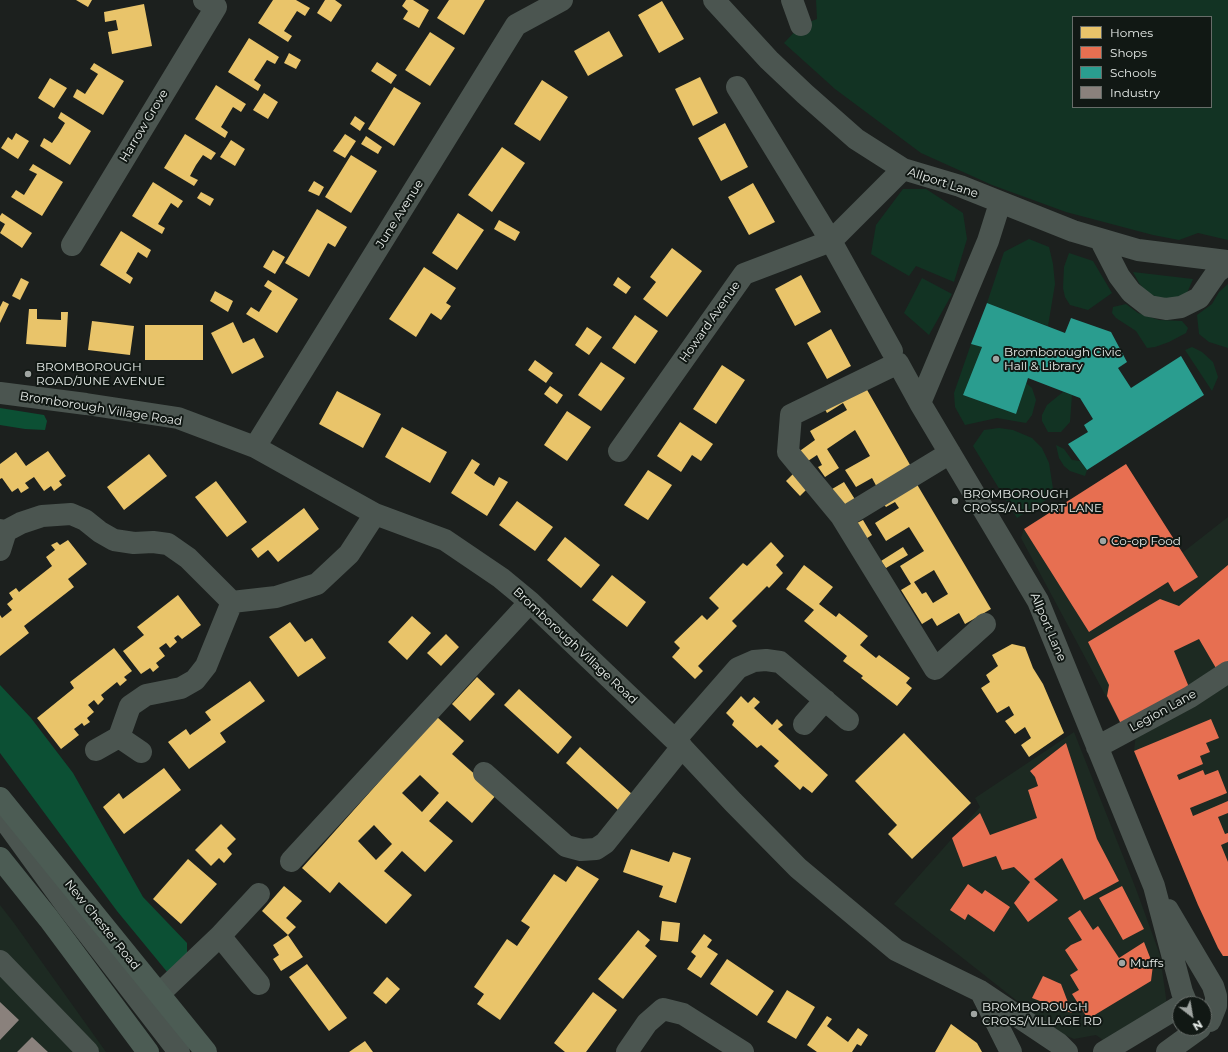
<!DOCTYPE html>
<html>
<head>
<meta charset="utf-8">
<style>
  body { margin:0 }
  #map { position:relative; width:1228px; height:1052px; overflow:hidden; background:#1c201e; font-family:Montserrat,sans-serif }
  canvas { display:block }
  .legend { position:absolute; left:1072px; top:16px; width:140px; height:92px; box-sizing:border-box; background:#111814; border:1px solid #676d69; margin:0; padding:5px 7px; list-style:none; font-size:12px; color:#e7ece9 }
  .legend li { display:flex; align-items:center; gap:8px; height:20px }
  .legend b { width:20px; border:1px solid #676d69 }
  .north { position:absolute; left:1172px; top:996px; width:40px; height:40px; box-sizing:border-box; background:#111814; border:1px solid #676d69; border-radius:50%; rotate:149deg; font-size:11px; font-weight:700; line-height:16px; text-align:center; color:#e7ece9 }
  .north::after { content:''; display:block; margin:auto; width:14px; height:18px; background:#a0a5a2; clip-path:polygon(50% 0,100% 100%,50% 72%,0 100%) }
</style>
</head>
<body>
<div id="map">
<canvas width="1228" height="1052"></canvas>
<ul class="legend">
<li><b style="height:11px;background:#e9c46a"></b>Homes</li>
<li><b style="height:11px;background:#e76f51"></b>Shops</li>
<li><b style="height:11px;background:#2a9d8f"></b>Schools</li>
<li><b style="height:11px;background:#8a817c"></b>Industry</li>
</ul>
<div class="north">N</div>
</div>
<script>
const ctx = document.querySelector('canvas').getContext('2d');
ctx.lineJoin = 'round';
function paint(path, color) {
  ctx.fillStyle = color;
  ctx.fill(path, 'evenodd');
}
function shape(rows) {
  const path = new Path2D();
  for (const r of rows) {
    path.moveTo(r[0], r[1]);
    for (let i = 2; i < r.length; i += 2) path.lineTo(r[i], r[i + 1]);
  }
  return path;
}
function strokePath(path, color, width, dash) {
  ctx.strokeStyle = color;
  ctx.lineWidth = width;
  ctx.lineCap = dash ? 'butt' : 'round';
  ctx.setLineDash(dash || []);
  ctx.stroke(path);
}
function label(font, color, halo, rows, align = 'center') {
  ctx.font = font + ' Montserrat,sans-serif';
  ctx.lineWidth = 4;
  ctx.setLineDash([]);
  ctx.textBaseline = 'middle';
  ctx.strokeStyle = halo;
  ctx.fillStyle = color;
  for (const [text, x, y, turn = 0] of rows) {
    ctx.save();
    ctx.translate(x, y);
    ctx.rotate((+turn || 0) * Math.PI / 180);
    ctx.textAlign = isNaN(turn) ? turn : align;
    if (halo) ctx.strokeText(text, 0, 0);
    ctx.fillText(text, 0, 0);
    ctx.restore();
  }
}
paint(shape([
  [1126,464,1182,553,1228,517,1228,956,1223,956,1198,905,1134,751,1137,723,1124,730,1021,538,1024,529],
  [1074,732,1136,889,1160,955,1167,1005,1107,1043,1096,1035,1074,1039,1054,1030,894,904,980,807,975,798],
  [0,905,14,923,106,1052,0,1052]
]), '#1d2a22');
paint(shape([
  [816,0,1228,0,1228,240,1198,233,1179,240,1153,235,1066,212,992,185,921,153,835,89,784,43,801,25,817,19],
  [1073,17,1211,17,1211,107,1073,107],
  [903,189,926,189,963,213,967,239,954,282,916,266,909,276,871,254,876,225],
  [1029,239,1049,247,1053,264,1055,284,1048,326,987,303,1004,252],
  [1069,253,1093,261,1112,293,1088,310,1070,305,1065,297,1063,288,1064,267],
  [1133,272,1193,279,1187,293,1174,299,1161,299,1147,293,1139,283],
  [922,278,952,294,929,335,904,313],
  [1228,284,1228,348,1209,342,1199,334,1197,315,1212,304,1219,292],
  [1126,304,1138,313,1159,320,1182,321,1188,328,1186,333,1169,342,1155,347,1147,348,1136,331,1116,318,1112,313,1113,307],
  [971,344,982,347,963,395,1016,414,1026,383,1032,388,1036,400,1032,415,1026,423,997,418,965,425,955,407,954,393],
  [1192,347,1202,352,1213,362,1218,377,1212,391,1185,350],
  [1063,392,1072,395,1070,422,1061,432,1048,432,1042,421,1042,415,1047,405],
  [999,428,1013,430,1032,438,1042,448,1049,463,1054,495,1017,518,973,446,984,430],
  [1056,445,1064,449,1072,460,1080,461,1087,470,1085,476,1070,471,1064,466,1059,458]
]), '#123323');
paint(shape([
  [0,408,44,415,47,421,45,430,25,429,0,425],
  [0,685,31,718,73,773,143,897,187,943,187,958,168,973,117,911,0,753]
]), '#0c5034');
paint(shape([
  [76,0,92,0,88,7],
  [273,0,296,0,310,8,305,16,297,11,284,31,292,36,288,42,258,23],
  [325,0,335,0,342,5,331,22,317,13],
  [406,0,413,0,429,10,419,28,403,19,408,11,402,6],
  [449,0,485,0,464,35,437,18],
  [662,1,684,39,659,53,638,15],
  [144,4,152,46,112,54,108,32,118,30,116,20,105,22,104,12],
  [609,31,623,56,588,76,574,51],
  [430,32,455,48,430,86,405,70],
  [249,38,279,57,275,64,267,60,254,80,261,85,258,91,228,72],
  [289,53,301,60,296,69,284,63],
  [377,62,397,75,391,84,371,71],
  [94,63,124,81,103,115,73,97,77,89,85,94,98,74,90,69],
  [700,77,718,113,693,126,675,89],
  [50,78,67,88,54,108,38,98],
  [542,80,568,97,540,141,514,124],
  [216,85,246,104,241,112,233,107,221,127,228,132,225,138,195,119],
  [394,87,421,103,394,146,368,129],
  [264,93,278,102,268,119,253,110],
  [61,112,91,131,70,165,40,146,44,138,52,143,59,133,65,123,58,118],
  [355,116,365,123,360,131,350,124],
  [725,123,748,167,721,181,698,138],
  [16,133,29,141,18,159,1,148,8,137,12,140],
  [185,134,216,153,211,160,203,155,196,165,190,176,198,180,194,186,164,168],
  [345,134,356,141,345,158,333,151],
  [366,136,382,147,378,154,361,144],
  [231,140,245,149,235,166,220,157],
  [502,147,525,163,492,212,468,195],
  [351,155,377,171,351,213,325,197],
  [33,164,63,182,42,216,11,197,16,190,24,195,37,174,29,170],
  [314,181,324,187,319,196,308,191],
  [153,182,183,201,178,208,171,203,158,224,165,228,162,234,132,216],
  [753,183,775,222,749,235,728,197],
  [201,192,214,199,210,206,197,198],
  [317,209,347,227,335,247,328,243,309,277,285,263],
  [2,213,32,233,22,248,0,233,5,224,0,221,0,216],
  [458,213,484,230,457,270,432,253],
  [499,220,520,232,515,241,494,229],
  [121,231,151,250,147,258,138,252,126,273,133,278,130,284,100,265],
  [672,248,702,271,667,317,643,299,656,282,650,277],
  [273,250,285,257,275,274,263,267],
  [424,267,456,288,446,303,451,306,441,320,431,313,416,337,389,319],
  [801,275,821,312,795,326,775,289],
  [618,277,631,287,626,294,613,285],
  [21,278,29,282,20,300,12,296],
  [268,280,298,299,277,333,246,314,251,307,259,312,272,291,264,286],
  [215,291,233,301,228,312,210,301],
  [3,301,9,304,0,323,0,307],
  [29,309,37,309,37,319,61,320,61,312,68,312,66,347,26,344],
  [635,315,658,331,635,364,612,348],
  [92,321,134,326,130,355,88,350],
  [233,322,243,343,254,338,264,357,232,374,211,333],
  [145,325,203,325,203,360,145,360],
  [587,327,602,337,589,355,575,345],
  [831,329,851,366,827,379,807,343],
  [535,360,553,373,546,383,528,370],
  [601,362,625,378,601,411,578,395],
  [722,365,745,380,716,424,693,409],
  [862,381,913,470,879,491,872,478,856,487,845,470,870,456,855,430,827,449,839,468,825,477,818,467,822,465,817,455,805,463,797,453,815,440,810,431,847,410,843,403,827,413,822,404],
  [550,386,563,395,557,404,544,394],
  [337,391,381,414,363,448,319,424],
  [567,411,591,427,567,461,544,445],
  [680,422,713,444,701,461,692,455,681,472,657,456],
  [402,427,447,452,430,483,385,457],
  [48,451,66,476,59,481,62,485,54,491,51,486,44,491,34,477,25,483,29,488,21,493,18,488,12,492,2,478,0,479,0,464,16,452,26,466],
  [149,454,167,476,124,510,107,487],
  [472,459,480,464,474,473,484,480,494,486,499,477,508,482,487,516,451,493],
  [648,470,672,485,648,520,624,505],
  [794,473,808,488,800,496,786,481],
  [216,481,247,522,227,537,195,497],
  [915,481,991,609,965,624,959,613,937,626,932,618,922,624,901,590,911,584,900,566,924,551,909,527,886,541,875,523,899,508,895,502,886,507,882,502],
  [934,570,948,594,933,603,926,592,922,594,914,582],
  [844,482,856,501,846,505,827,492],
  [517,501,553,527,535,551,499,525],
  [304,508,319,529,278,562,268,550,258,558,251,549],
  [863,520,872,535,864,540,855,524],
  [565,537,600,565,581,588,547,560],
  [68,540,87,564,68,579,74,587,24,626,29,633,0,656,0,615,2,618,12,610,7,604,13,599,9,593,16,588,19,592,52,566,46,557,55,550,51,545,57,542,60,545],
  [771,542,784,556,776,565,783,573,769,588,767,586,732,621,737,626,698,666,703,671,695,679,672,657,680,648,674,642,702,615,707,620,719,608,709,598,743,563,747,566],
  [903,547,908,555,886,568,881,561],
  [804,565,833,587,819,604,836,617,839,613,868,636,860,645,876,658,879,655,910,678,906,683,912,688,897,706,861,678,863,676,843,661,847,656,804,621,814,610,786,589],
  [612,575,646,602,627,627,592,600],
  [178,595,201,625,182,639,178,635,174,638,177,642,170,648,166,643,159,648,165,656,156,663,159,667,153,672,150,668,141,674,123,651,144,635,137,627],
  [412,616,431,633,407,660,388,642],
  [290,622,305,642,312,638,326,658,298,677,269,637],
  [446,634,459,647,441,666,427,653],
  [1012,644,1025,647,1033,668,1043,684,1064,733,1029,757,1021,745,1031,738,1025,727,1015,734,1005,721,1014,715,1009,706,997,713,981,688,990,682,986,675,998,666,992,655],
  [114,648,132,671,124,677,127,680,120,686,117,682,101,695,104,699,98,705,94,700,88,705,94,712,87,718,90,722,84,726,82,723,74,729,79,735,61,749,37,718,74,688,70,682],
  [477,677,495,694,470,721,452,704],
  [250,681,265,701,220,733,226,742,189,769,168,742,186,729,190,735,211,720,205,712],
  [519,689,572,737,558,754,504,705],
  [741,696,748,703,754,697,760,702,754,708,772,725,777,719,783,725,778,729,828,775,812,793,803,786,800,790,774,766,779,761,761,745,757,748,732,725,734,721,726,713],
  [437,717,464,741,452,754,497,794,472,823,447,801,429,821,453,841,425,872,402,851,384,871,412,895,386,924,339,882,330,893,302,868],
  [420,775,439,793,422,812,402,793],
  [374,825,392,844,376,860,358,841],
  [904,733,971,803,912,859,888,834,897,825,855,781],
  [580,747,633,795,618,810,566,763],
  [164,768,181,790,124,834,103,807,119,793,123,799],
  [221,824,236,839,227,848,232,854,224,863,219,858,211,866,195,850],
  [631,849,669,862,673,852,691,858,676,903,659,897,663,886,623,872],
  [188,859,217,884,181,924,153,899],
  [577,866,599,879,500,1020,477,1004,484,994,474,987,507,939,517,946,530,927,521,921,554,874,566,882],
  [284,886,302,901,286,918,296,927,288,935,262,911],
  [662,921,680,923,678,942,660,940],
  [638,930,650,940,645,946,657,956,623,999,598,979],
  [704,934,712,940,707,947,718,954,701,978,687,969,696,956,691,952],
  [288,935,303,957,281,971,273,959,279,955,273,945],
  [727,959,774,991,757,1016,710,984],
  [307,964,347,1018,329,1031,289,977],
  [387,977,400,989,386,1004,373,993],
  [787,990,815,1007,796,1039,767,1022],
  [593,992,617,1010,586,1052,565,1052,554,1043],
  [827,1016,832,1019,827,1026,848,1042,858,1028,868,1035,861,1046,857,1044,852,1052,817,1052,807,1045],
  [951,1024,977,1043,982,1052,935,1052],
  [365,1041,373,1052,349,1052]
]), '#e9c46a');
paint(shape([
  [1126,464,1198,577,1174,592,1168,582,1089,632,1024,529],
  [1228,565,1228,670,1220,675,1199,639,1174,651,1191,692,1124,730,1107,696,1109,685,1088,642,1160,599,1179,606],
  [1211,719,1219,738,1206,743,1210,752,1200,756,1203,764,1177,775,1179,780,1203,770,1205,775,1218,770,1227,793,1190,808,1193,816,1228,801,1228,813,1218,817,1225,834,1228,833,1228,842,1221,845,1228,862,1228,956,1223,956,1218,948,1198,905,1134,751],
  [1066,743,1097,839,1119,881,1084,900,1062,858,1034,879,1058,900,1028,922,1014,903,1030,882,1014,867,1002,870,996,856,963,867,952,838,980,813,990,835,1037,818,1028,790,1038,786,1035,777,1030,771],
  [968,884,982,894,985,890,1010,907,994,932,968,914,965,920,950,910],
  [1122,886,1144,929,1123,940,1099,898],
  [1080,910,1093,930,1098,926,1119,958,1144,942,1153,965,1151,981,1088,1019,1072,994,1079,990,1070,975,1078,970,1065,950,1071,945,1082,940,1068,918],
  [1043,976,1061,984,1072,1013,1032,998]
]), '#e76f51');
paint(shape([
  [987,303,1065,333,1071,318,1111,332,1127,362,1118,368,1131,388,1181,356,1204,395,1087,470,1068,444,1088,432,1084,425,1093,419,1080,398,1028,378,1016,414,963,395,982,347,971,344]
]), '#2a9d8f');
paint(shape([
  [0,1002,19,1020,0,1040],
  [32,1037,48,1052,17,1052]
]), '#8a817c');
strokePath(shape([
  [714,0,769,60,805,94,856,139,903,169,960,186,1073,231,1138,250,1228,261],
  [792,0,801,25],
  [737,87,831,241,892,351],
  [1100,239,1119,276,1131,292,1149,306,1166,309,1181,307,1199,298,1217,272,1228,264],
  [72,245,216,7,204,0],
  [0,393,86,404,178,418,255,447,375,514,445,540,501,578,530,602,675,740,733,802,798,868,896,950,980,991,1059,1044,1067,1052],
  [920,403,988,241,1000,203],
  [255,447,516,25,562,0],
  [619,451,744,274,831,241,903,169],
  [843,518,950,453],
  [0,530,6,531,21,523,42,516,71,514,85,520,100,532,114,540,134,543,153,542,168,544,188,558,232,602,276,597,317,584,349,554,375,514],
  [0,550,6,531],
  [985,624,935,669,841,516,788,452,791,415,898,363,920,403,1038,601,1154,886,1182,992,1187,1004],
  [804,724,825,700],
  [119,737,141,752],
  [675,740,738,668,754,661,766,660,780,662,848,720],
  [1097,747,1190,697,1228,672],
  [96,750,119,737,130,706,146,695,181,688,195,680,206,666,232,602],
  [484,773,566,846,581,850,596,849,605,843,682,747],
  [0,814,69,909,179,1052],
  [291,861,530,602],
  [1168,910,1213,986,1216,996,1216,1006,1210,1021],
  [220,936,259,984],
  [0,961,88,1052],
  [982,994,1011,1052],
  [158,995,220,936,259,894],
  [627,1052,647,1023,663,1009,683,1014,743,1052],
  [1104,1052,1180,1006],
  [1167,1052,1200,1028]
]), '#4b5550', 22);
strokePath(shape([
  [0,798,206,1052],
  [0,858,49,919,148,1052]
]), '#4c5c54', 22);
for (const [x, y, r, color] of [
  [996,359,4,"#a0a5a2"],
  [28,374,4,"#a0a5a2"],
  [955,501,4,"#a0a5a2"],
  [1103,541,4,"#a0a5a2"],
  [1122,963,4,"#a0a5a2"],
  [974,1014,4,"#a0a5a2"]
]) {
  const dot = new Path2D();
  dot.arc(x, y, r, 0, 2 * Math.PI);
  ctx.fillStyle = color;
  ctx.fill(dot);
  strokePath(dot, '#111814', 1.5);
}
label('12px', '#e7ece9', '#111814', [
  ["Harrow Grove",144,126,-59],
  ["Allport Lane",943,183,18],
  ["June Avenue",400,214,-58],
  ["Howard Avenue",710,322,-55],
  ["Bromborough Village Road",101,409,9],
  ["Allport Lane",1048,627,67],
  ["Bromborough Village Road",575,646,43],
  ["Legion Lane",1163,711,-29],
  ["New Chester Road",102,925,51]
]);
label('12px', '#e7ece9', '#111814', [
  ["Bromborough Civic",1004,352],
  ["Hall & Library",1004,366],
  ["BROMBOROUGH",36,367],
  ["ROAD/JUNE AVENUE",36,381],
  ["BROMBOROUGH",963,494],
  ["CROSS/ALLPORT LANE",963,508],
  ["Co-op Food",1111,541],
  ["Muffs",1130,963],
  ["BROMBOROUGH",982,1007],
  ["CROSS/VILLAGE RD",982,1021]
], 'left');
</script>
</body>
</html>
